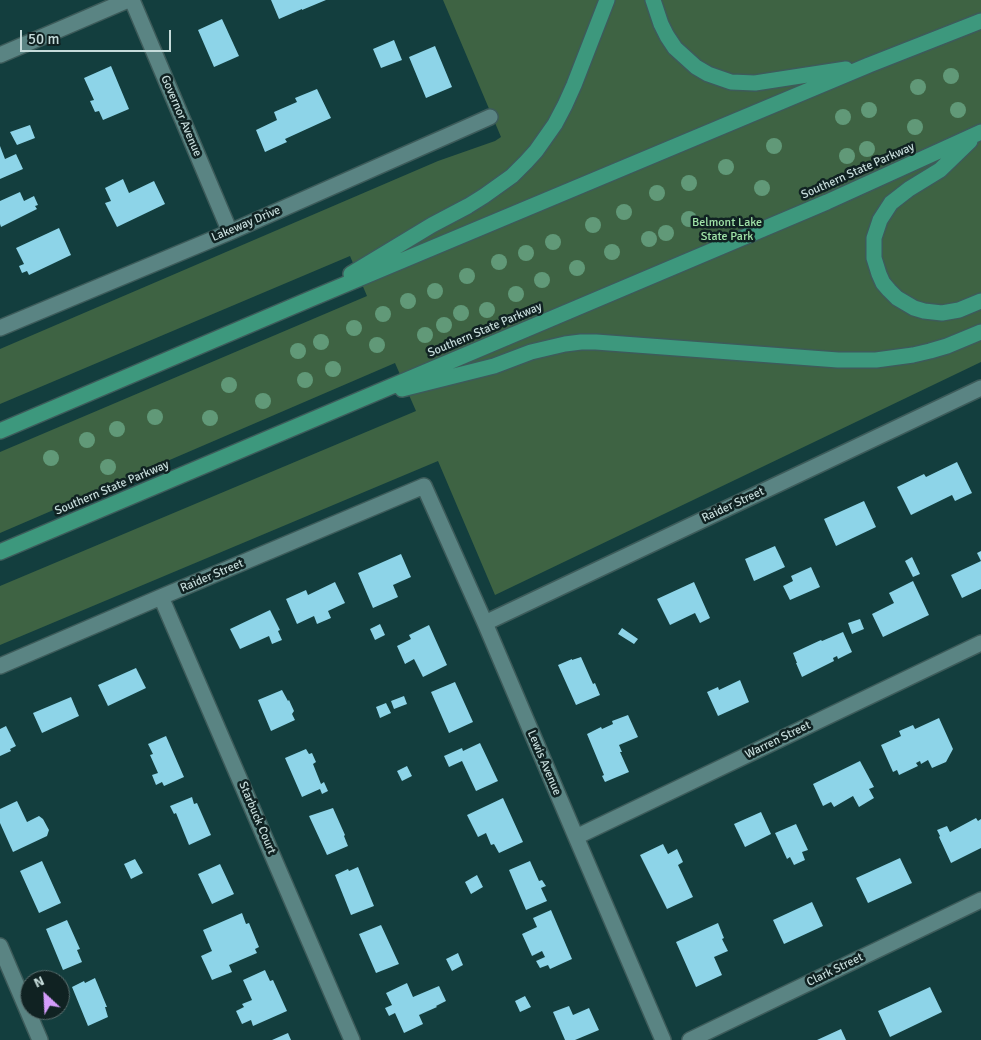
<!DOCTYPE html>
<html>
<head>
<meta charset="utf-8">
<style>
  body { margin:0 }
  #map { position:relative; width:981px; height:1040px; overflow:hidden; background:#133e3e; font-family:Signika,sans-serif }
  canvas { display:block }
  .north { position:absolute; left:20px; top:970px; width:50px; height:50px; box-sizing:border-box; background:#102222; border:1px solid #586c6c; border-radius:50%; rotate:335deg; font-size:14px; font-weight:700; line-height:20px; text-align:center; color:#c5dbda }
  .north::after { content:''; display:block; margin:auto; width:18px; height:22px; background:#d49cfb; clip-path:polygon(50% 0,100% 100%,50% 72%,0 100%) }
  .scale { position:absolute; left:20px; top:30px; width:151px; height:22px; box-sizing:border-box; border:2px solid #c5dbda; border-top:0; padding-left:6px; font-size:15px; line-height:18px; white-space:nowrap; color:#c5dbda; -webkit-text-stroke:4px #102222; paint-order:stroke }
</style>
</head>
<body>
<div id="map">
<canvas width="981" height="1040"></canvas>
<div class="north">N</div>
<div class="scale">50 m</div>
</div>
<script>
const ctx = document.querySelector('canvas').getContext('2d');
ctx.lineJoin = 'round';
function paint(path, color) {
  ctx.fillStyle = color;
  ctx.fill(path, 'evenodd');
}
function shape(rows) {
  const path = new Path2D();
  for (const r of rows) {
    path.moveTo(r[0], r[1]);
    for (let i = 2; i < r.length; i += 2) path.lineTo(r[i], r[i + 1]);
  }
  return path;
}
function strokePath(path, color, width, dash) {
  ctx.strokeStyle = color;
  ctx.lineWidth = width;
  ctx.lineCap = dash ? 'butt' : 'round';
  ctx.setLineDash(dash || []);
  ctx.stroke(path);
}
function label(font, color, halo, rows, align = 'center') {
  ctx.font = font + ' Signika,sans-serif';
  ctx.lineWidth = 5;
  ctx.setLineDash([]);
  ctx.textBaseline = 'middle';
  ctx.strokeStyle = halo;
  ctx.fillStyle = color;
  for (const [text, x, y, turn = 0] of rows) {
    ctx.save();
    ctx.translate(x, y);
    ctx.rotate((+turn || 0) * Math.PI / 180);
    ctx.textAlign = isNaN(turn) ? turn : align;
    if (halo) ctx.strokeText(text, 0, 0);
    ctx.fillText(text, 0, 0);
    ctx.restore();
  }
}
paint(shape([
  [443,0,981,0,981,362,495,595,438,461,0,645,0,586,416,411,395,363,0,533,0,452,367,296,350,256,0,404,0,349,438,161,495,141,501,137]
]), '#3e6343');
paint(shape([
  [271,0,326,0,302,10,302,9,279,19],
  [222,19,239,56,214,67,198,30],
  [394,40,402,60,381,68,373,49],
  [435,46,452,87,426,98,409,57],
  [111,66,129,109,103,120,99,111,95,112,90,101,94,100,84,78],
  [317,89,331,118,285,139,287,142,265,152,256,130,277,120,274,112,297,102,295,98],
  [30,125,35,138,17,145,10,132],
  [0,146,5,159,16,154,23,169,0,179],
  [123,179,129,193,154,181,165,204,117,227,105,203,111,201,105,188],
  [20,192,24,201,34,196,38,205,35,206,37,209,1,227,0,224,0,201],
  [59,228,71,255,29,275,27,271,22,273,19,266,24,264,16,248],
  [957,462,972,493,955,501,952,495,911,515,897,487,924,474,926,477],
  [864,501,876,527,836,546,824,519],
  [775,546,785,567,754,581,745,559],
  [981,551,981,589,962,598,951,575,981,561,977,553],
  [401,554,411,577,393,585,398,597,373,608,358,573],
  [912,557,920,574,913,577,905,561],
  [811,567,820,587,790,600,783,586,793,581,791,576],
  [913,581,929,615,883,637,872,614,894,603,889,593],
  [335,582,345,603,328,611,331,618,317,624,314,616,297,624,286,599,306,590,308,595],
  [694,582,710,618,700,623,695,613,670,625,657,599],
  [270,610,280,630,278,631,282,640,272,644,269,636,240,649,230,629],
  [860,619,864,629,852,634,848,623],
  [380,624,385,635,375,640,370,629],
  [429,625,447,665,423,677,414,659,405,664,397,646,411,639,409,635],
  [622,628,638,639,634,644,618,634],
  [843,632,852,652,838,659,837,656,833,658,834,661,802,677,796,663,797,663,793,653,821,640,822,641],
  [581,657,593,684,595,683,600,695,576,705,558,665,572,659,572,660],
  [136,668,146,688,108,706,98,685],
  [740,680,749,702,718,716,707,692,718,687,719,690],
  [455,682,473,722,449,733,431,692],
  [282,690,288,701,289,700,294,711,292,714,295,720,271,731,258,700],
  [404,696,407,704,394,709,391,701],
  [71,697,79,716,42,733,33,713],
  [386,703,391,713,380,718,376,707],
  [628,715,638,737,619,745,622,752,620,752,629,772,605,782,602,776,604,775,587,734,601,727,602,729,613,724,612,721],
  [939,718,953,749,946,762,932,768,928,760,921,764,920,761,916,763,918,766,899,775,897,770,893,772,881,745,901,736,899,731,913,725,915,729],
  [6,726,16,746,10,749,11,751,0,756,0,729],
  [166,736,184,777,164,786,162,782,156,785,152,775,158,773,150,755,153,754,148,744],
  [480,743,498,781,476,791,462,761,449,767,444,756,462,748,463,751],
  [306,749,309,754,312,753,316,762,313,764,321,784,324,782,328,791,322,794,320,789,302,797,285,758],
  [860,761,874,787,869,789,874,798,859,807,853,796,834,807,831,802,823,806,813,784],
  [407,766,412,776,402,781,397,771],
  [192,797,194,804,197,803,211,835,189,845,176,813,174,814,170,806],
  [503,798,523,842,499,853,494,844,491,845,486,833,478,837,467,815],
  [17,801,27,822,39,816,43,819,49,830,47,836,13,852,0,823,0,809],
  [333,808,345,835,344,836,348,846,327,855,309,816],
  [761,812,771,834,745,847,734,824],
  [976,818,978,821,981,819,981,848,951,863,939,837,940,836,937,830,947,826,950,832],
  [796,824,808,850,802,852,805,860,794,865,790,857,787,859,775,833],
  [663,844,668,854,677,849,683,862,678,865,693,897,667,909,640,855],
  [900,858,912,883,868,903,856,878],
  [135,859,143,873,131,879,124,864],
  [42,861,61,903,39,913,20,871],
  [530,861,539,881,542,880,546,886,541,888,547,901,526,910,509,870],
  [220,864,234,894,212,904,198,874],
  [358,867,374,906,351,915,335,875,348,869,349,871],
  [477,875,483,887,471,894,465,882],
  [812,902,823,926,784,944,773,920],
  [551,910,572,959,550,969,548,965,540,968,536,961,545,957,542,951,532,956,522,934,537,927,533,918],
  [242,913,246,924,249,923,259,947,255,949,257,953,229,965,232,972,212,980,201,956,212,951,203,930],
  [67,920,80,949,77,950,82,962,63,970,46,929],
  [718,923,724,938,722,939,728,951,714,957,722,975,696,987,676,942],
  [381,925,399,964,376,973,359,934],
  [458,953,463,965,452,971,446,959],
  [265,970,270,981,273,980,287,1011,253,1026,251,1020,242,1024,236,1011,244,1007,242,1004,252,1000,243,980],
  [95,978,107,1007,105,1007,108,1017,88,1026,72,987,84,981,85,983],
  [407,983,413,997,439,986,446,1001,436,1006,437,1007,419,1015,423,1024,404,1033,395,1013,389,1016,385,1008,392,1005,386,993],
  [930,987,942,1012,890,1037,878,1011],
  [525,996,531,1007,520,1012,515,1001],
  [569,1006,573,1015,589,1008,599,1030,575,1040,565,1040,553,1012],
  [841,1029,846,1040,817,1040],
  [288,1033,291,1040,272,1040]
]), '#8dd4e8');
const street = shape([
  [132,0,230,232],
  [0,55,128,0],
  [0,328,230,232,490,117],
  [161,597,352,1040],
  [485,623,981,388],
  [0,666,161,597,424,486,485,623,576,837,663,1040],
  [576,837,981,643],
  [0,946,40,1040],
  [690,1040,981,900]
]);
const highway = shape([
  [653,0,661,24,667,36,675,48,696,67,708,74,731,82,755,83,846,69],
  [970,141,940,170,909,189,891,203,880,220,874,238,874,258,879,274,883,283,889,290,897,298,914,308,924,311,942,313,959,310,981,301],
  [351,274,432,225,468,206,484,196,512,176,526,162,536,151,555,124,565,105,574,85,607,0],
  [402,389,494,366,531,352,565,344,581,342,596,342,838,360,876,360,913,355,930,351,947,346,981,332],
  [0,431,308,300,869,65,981,21],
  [0,552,827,202,981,132]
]);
strokePath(street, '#3d5b5a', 18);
strokePath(highway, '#3d5b5a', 18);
strokePath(street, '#5a8483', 15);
strokePath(highway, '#3d987d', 15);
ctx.fillStyle = '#619978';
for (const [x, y] of [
  [951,76],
  [918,87],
  [869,110],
  [958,110],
  [843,117],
  [915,127],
  [774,146],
  [867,149],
  [847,156],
  [726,167],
  [689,183],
  [762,188],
  [657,193],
  [624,212],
  [689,219],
  [593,225],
  [666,233],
  [649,239],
  [553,242],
  [612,252],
  [526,253],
  [499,262],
  [577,268],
  [467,276],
  [542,280],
  [435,291],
  [516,294],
  [408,301],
  [487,310],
  [461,313],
  [383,314],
  [444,325],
  [354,328],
  [425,335],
  [321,342],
  [377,345],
  [298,351],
  [333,369],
  [305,380],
  [229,385],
  [263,401],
  [155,417],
  [210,418],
  [117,429],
  [87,440],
  [51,458],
  [108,467]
]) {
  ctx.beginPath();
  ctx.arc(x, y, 8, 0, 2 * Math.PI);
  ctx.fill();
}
label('12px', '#c5dbda', '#102222', [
  ["Governor Avenue",181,116,67],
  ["Southern State Parkway",858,171,-24],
  ["Lakeway Drive",246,224,-23],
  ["Southern State Parkway",485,330,-23],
  ["Southern State Parkway",112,488,-23],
  ["Raider Street",733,505,-25],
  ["Raider Street",212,576,-23],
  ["Warren Street",778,740,-26],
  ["Lewis Avenue",544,763,67],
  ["Starbuck Court",257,818,67],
  ["Clark Street",835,970,-26]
]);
label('12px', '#a0e3a8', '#102222', [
  ["Belmont Lake",727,223],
  ["State Park",727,237]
]);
</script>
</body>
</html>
